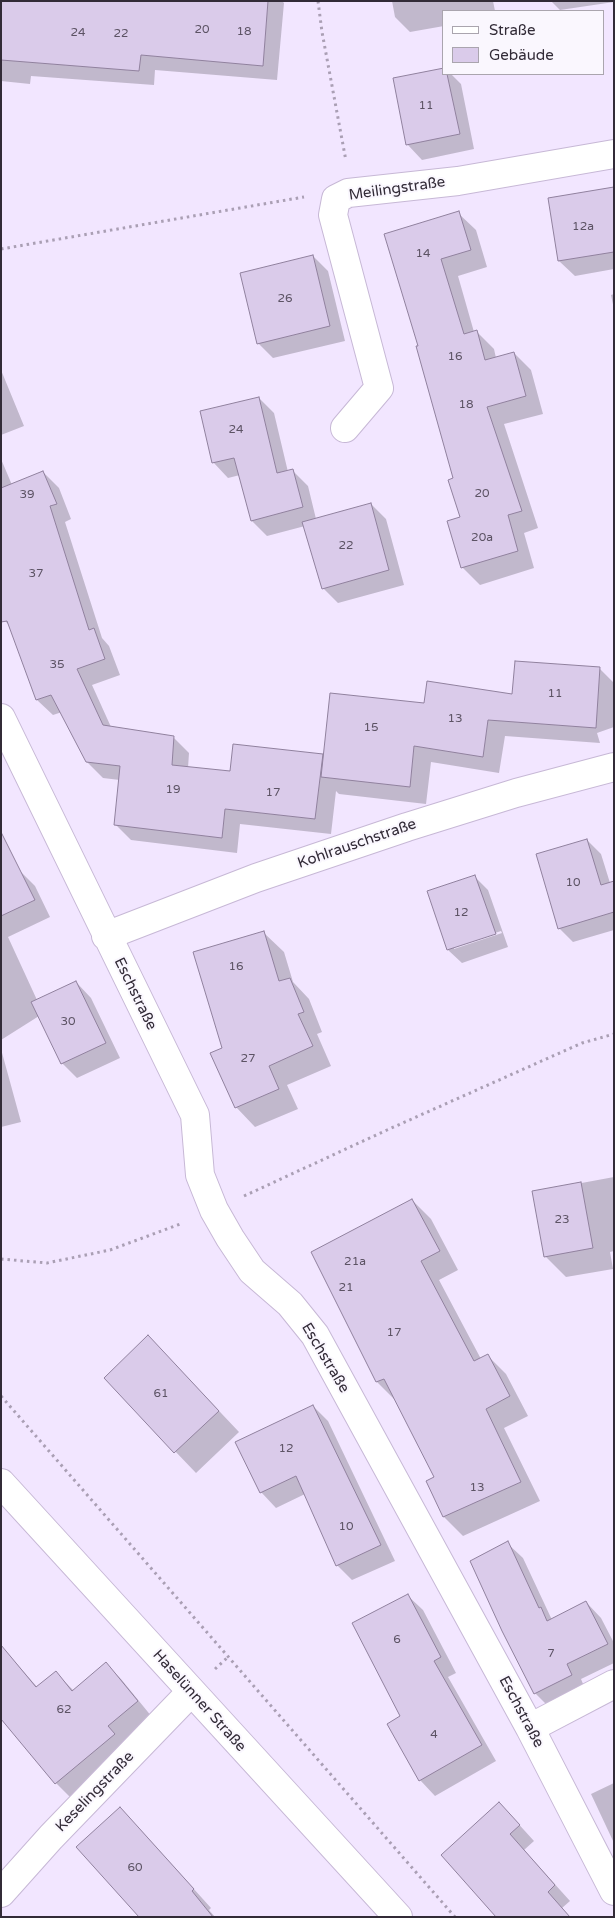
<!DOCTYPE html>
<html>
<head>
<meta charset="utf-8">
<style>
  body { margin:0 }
  #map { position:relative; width:615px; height:1918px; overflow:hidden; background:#f2e6ff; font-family:"Varela Round",sans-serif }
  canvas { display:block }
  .frame { position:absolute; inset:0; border:2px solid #322b37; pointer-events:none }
  .legend { position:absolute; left:442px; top:10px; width:162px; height:65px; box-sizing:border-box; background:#faf7fe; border:1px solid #aaa5ae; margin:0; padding:6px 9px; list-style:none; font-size:15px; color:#322b37 }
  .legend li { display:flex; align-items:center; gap:10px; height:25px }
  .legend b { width:25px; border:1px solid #aaa5ae }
</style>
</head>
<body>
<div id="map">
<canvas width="615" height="1918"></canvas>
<div class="frame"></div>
<ul class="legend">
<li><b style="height:6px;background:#fff"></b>Straße</li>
<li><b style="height:14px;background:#dacbea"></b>Gebäude</li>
</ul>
</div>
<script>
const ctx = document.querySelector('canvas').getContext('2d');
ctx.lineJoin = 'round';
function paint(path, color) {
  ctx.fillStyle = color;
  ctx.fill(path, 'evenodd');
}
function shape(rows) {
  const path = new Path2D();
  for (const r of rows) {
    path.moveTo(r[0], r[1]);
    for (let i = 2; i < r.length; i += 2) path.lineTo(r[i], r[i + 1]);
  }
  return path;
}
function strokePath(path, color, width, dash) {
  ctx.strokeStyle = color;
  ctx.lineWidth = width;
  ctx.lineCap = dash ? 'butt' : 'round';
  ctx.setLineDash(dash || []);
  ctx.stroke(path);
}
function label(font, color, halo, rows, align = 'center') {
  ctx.font = font + ' "Varela Round",sans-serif';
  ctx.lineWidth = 4;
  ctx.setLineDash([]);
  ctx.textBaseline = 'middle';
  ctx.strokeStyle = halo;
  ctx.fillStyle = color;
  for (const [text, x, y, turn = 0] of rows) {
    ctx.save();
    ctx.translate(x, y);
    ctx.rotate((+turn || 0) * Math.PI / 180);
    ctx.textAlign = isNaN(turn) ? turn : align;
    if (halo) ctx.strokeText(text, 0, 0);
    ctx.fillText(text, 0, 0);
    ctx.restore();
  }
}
paint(shape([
  [1,1,282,1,284,3,277,80,155,70,154,85,31,76,30,84,1,81],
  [392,1,493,1,495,11,444,11,444,26,410,32,395,17],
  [551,1,614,1,614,2,560,10],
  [444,74,451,74,461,84,474,149,422,160,407,144],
  [614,192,614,269,575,276,559,261],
  [458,213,476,230,487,267,458,276,474,332,476,331,494,349,496,358,514,353,531,370,543,414,504,424,538,528,524,533,534,568,480,585,462,567,461,518,454,479,420,347,385,235],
  [313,256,328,271,345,341,273,358,258,343],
  [614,294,614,309,611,295],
  [1,370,24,426,1,435],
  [259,398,274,413,288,472,293,471,308,486,316,519,371,504,386,519,404,585,338,603,323,588,305,526,267,536,252,521,240,475,228,478,213,462],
  [1,459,12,485,43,472,59,488,71,519,65,522,102,638,109,646,120,675,92,685,111,727,173,737,189,753,188,768,231,772,322,755,324,757,425,705,513,696,599,668,614,683,614,727,597,733,600,743,505,736,499,773,431,762,426,804,339,794,336,791,331,834,240,824,237,853,131,840,115,824,120,780,103,778,87,762,62,712,53,715,37,700,11,627,5,621,1,609],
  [587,840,601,854,610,883,614,882,614,930,573,942,559,928],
  [1,841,19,870,35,886,50,917,8,937,37,1000,76,982,91,998,120,1058,77,1078,62,1063,39,1016,1,1040],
  [475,877,488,890,508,947,462,963,448,950],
  [501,931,502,933,454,949,454,947],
  [264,933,284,952,293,982,309,999,322,1032,317,1034,331,1066,287,1085,298,1109,255,1127,236,1107,223,1049],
  [1,1049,21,1122,1,1127],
  [614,1177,614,1251,610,1252,613,1269,566,1277,545,1256,533,1192],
  [412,1200,431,1219,458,1270,439,1280,481,1359,487,1355,506,1374,528,1416,504,1428,540,1501,463,1536,444,1517,427,1482,436,1478,396,1401,377,1382,313,1252],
  [169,1358,239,1432,196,1473,105,1378],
  [313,1406,328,1421,395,1561,352,1580,337,1565,305,1494,276,1508,261,1492],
  [507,1543,523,1558,552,1620,586,1602,601,1618,614,1643,614,1663,581,1679,586,1691,551,1709,536,1694,503,1630],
  [407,1595,423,1610,456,1673,448,1677,496,1761,435,1796,420,1780,402,1716],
  [1,1646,38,1688,56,1673,74,1691,106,1664,121,1679,152,1717,123,1742,129,1750,71,1798,56,1783],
  [614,1783,614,1843,591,1794],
  [514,1819,534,1841,524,1850,570,1901,562,1908,570,1917,498,1917,443,1855],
  [138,1827,211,1908,209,1910,215,1917,141,1917]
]), '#0003');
const building = shape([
  [1,1,268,1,263,66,141,55,139,71,1,60,1,1],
  [444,68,444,74,447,74,460,134,406,145,393,78,444,68],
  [614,187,614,252,558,261,548,198,614,187],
  [459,211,471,250,441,259,464,334,477,330,485,360,514,352,526,396,487,407,522,511,508,515,518,551,461,568,447,521,460,517,448,480,453,478,416,346,418,346,384,234,459,211],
  [313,255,330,326,257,344,240,273,313,255],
  [259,397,277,473,293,469,303,507,251,521,234,458,212,463,200,411,259,397],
  [43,471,57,504,50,506,89,630,94,628,105,659,77,669,103,725,174,736,172,765,230,771,233,744,323,754,315,819,225,809,222,838,114,825,120,766,86,762,51,695,36,700,7,621,1,622,1,488,43,471],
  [371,503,389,570,322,589,302,522,371,503],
  [515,661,600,667,596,728,488,720,483,757,414,746,410,787,321,777,330,693,424,703,427,681,512,694,515,661],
  [1,832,35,900,1,916,1,832],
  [587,839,601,885,614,881,614,912,558,929,536,854,587,839],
  [475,875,496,934,447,950,427,891,475,875],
  [264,931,279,981,290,978,304,1012,298,1014,313,1046,269,1066,279,1089,235,1108,210,1053,222,1048,193,952,264,931],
  [76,981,106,1043,61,1064,31,1002,76,981],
  [581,1182,593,1248,544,1257,532,1191,581,1182],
  [412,1199,440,1251,421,1261,474,1361,488,1354,510,1396,486,1409,521,1482,443,1517,426,1481,434,1477,384,1379,376,1382,311,1252,412,1199],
  [148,1335,219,1411,174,1453,104,1378,148,1335],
  [313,1405,381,1545,336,1566,296,1476,260,1493,235,1442,313,1405],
  [508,1541,539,1608,541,1607,547,1621,586,1601,608,1644,567,1664,572,1675,534,1694,502,1631,470,1561,508,1541],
  [408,1594,441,1657,434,1661,482,1745,419,1781,387,1724,400,1716,352,1623,408,1594],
  [1,1645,36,1687,56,1671,72,1691,106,1662,138,1701,108,1726,115,1734,55,1784,1,1719,1,1645],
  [499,1802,520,1825,510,1834,555,1885,548,1892,570,1917,496,1917,441,1855,499,1802],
  [120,1807,194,1889,192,1891,213,1917,139,1917,76,1847,120,1807]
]);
paint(building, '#dacbea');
strokePath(building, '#90819e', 1);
const minor = shape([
  [345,428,379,388,333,215,336,199,348,193,458,181,614,154],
  [1,718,195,1115,200,1175,214,1210,230,1238,252,1271,290,1304,315,1335,530,1728,614,1891],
  [106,936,256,878,407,827,516,793,614,767],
  [530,1728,614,1684],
  [1,1893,51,1837,191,1692]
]);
const tertiary = shape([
  [1,1483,398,1917]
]);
strokePath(minor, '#c7b8d6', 30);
strokePath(tertiary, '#c7b8d6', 30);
strokePath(shape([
  [318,1,322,32,346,161],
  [1,249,304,197],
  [244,1196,387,1130,582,1043,614,1034],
  [1,1259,47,1263,110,1250,183,1223],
  [1,1396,455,1917],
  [215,1669,228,1657]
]), '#aa9fb4', 3, [2.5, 4]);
strokePath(minor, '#fff', 28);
strokePath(tertiary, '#fff', 28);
label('12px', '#5c5364', null, [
  ["20",202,30],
  ["18",244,32],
  ["24",78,33],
  ["22",121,34],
  ["11",426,106],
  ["12a",583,227],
  ["14",423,254],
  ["26",285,299],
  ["16",455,357],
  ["18",466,405],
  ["24",236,430],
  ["20",482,494],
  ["39",27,495],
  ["20a",482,538],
  ["22",346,546],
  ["37",36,574],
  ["35",57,665],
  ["11",555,694],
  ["13",455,719],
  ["15",371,728],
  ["19",173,790],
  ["17",273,793],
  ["10",573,883],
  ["12",461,913],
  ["16",236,967],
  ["30",68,1022],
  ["27",248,1059],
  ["23",562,1220],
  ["21a",355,1262],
  ["21",346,1288],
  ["17",394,1333],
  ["61",161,1394],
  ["12",286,1449],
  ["13",477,1488],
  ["10",346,1527],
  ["6",397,1640],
  ["7",551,1654],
  ["62",64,1710],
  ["4",434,1735],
  ["60",135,1868]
]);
label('15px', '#322b37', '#faf7fe', [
  ["Meilingstraße",397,189,-8],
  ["Kohlrauschstraße",357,844,-19],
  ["Eschstraße",135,994,64],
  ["Eschstraße",325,1358,59],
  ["Haselünner Straße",199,1701,48],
  ["Eschstraße",521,1712,62],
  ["Keselingstraße",95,1792,-46]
]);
</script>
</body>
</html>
